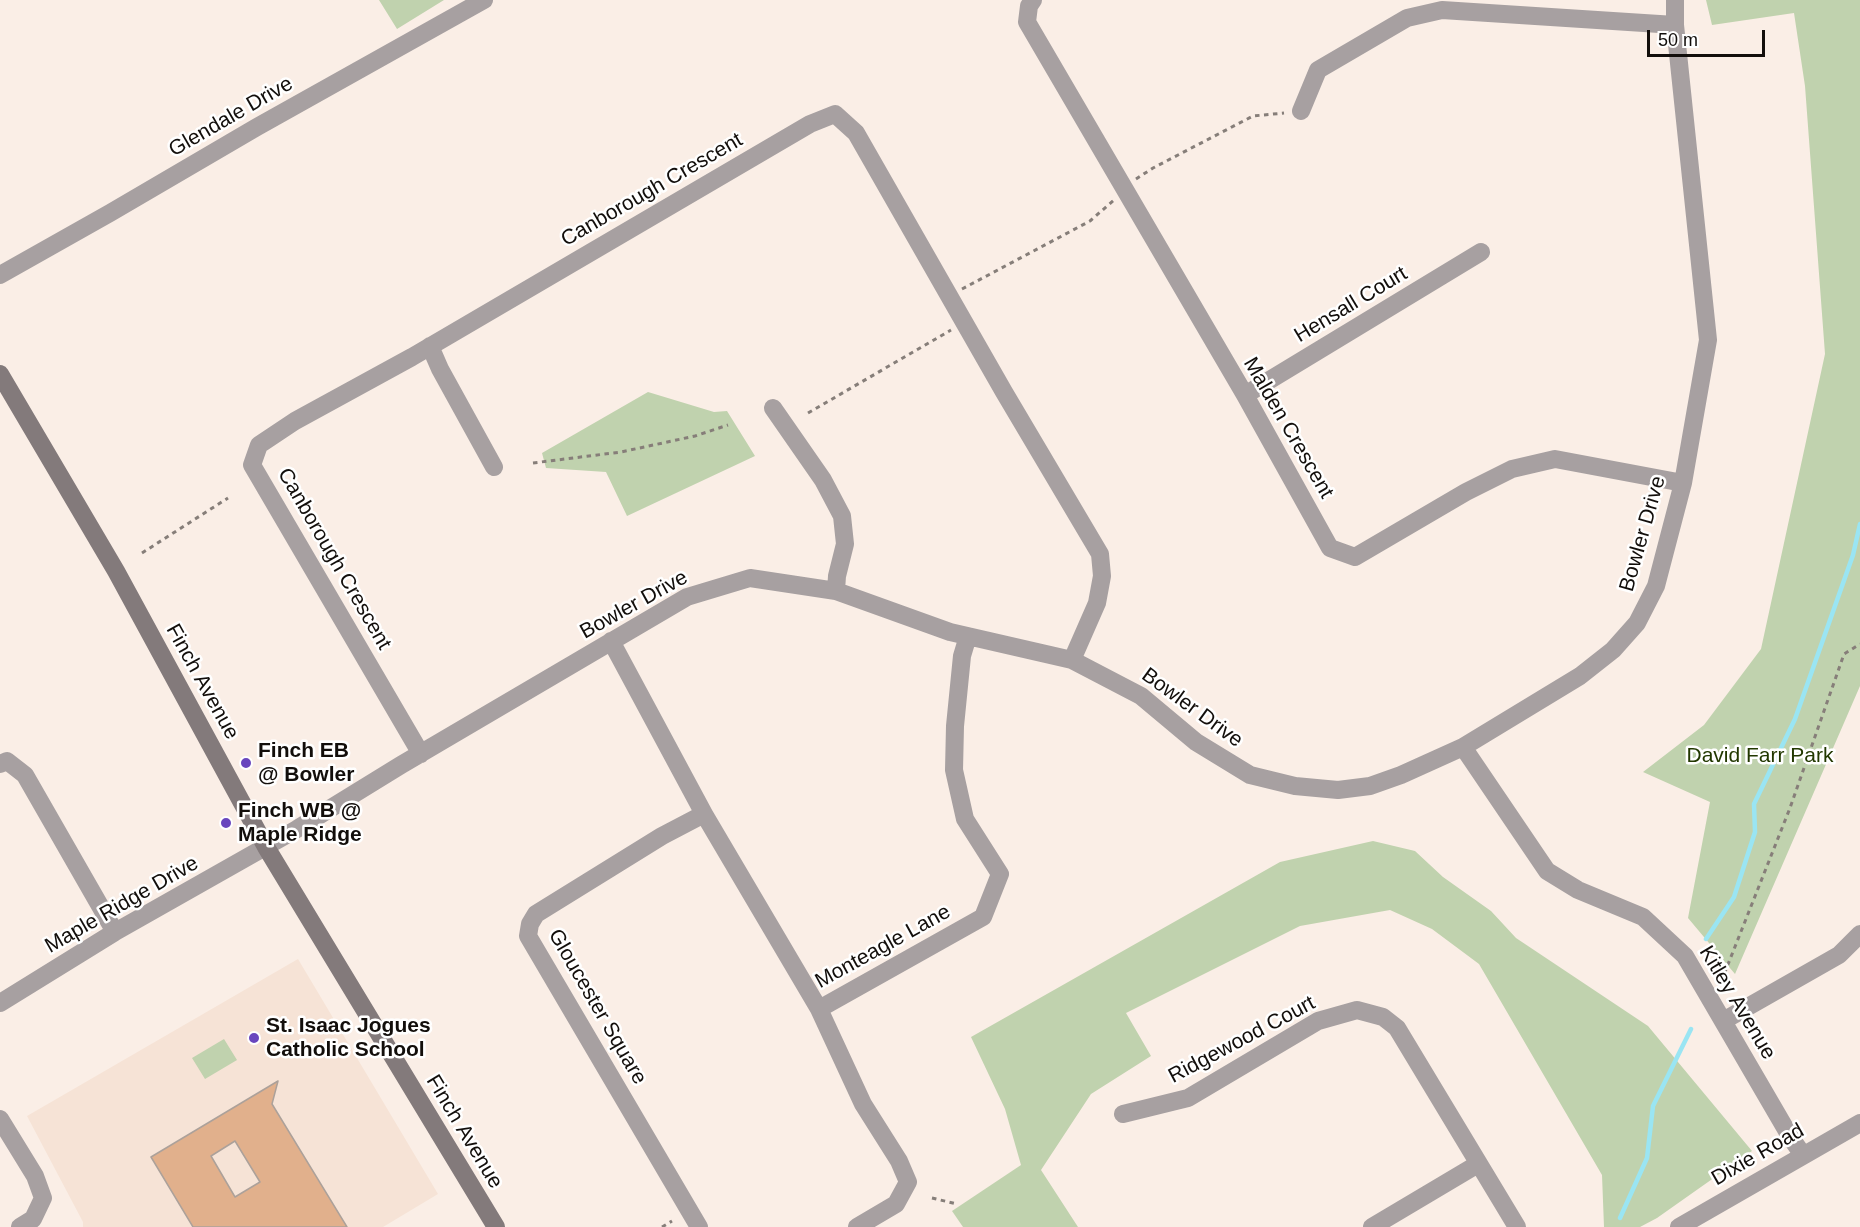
<!DOCTYPE html>
<html>
<head>
<meta charset="utf-8">
<style>
  body { margin:0 }
  #map { position:relative; width:1860px; height:1227px; overflow:hidden; background:#faeee6; font-family:Arial,sans-serif }
  canvas { display:block }
  .scale { position:absolute; left:1647px; top:30px; width:118px; height:27px; box-sizing:border-box; border:3px solid #120e0b; border-top:0; padding-left:8px; font-size:18px; line-height:21px; white-space:nowrap; color:#120e0b; -webkit-text-stroke:4px #fff; paint-order:stroke }
</style>
</head>
<body>
<div id="map">
<canvas width="1860" height="1227"></canvas>
<div class="scale">50 m</div>
</div>
<script>
const ctx = document.querySelector('canvas').getContext('2d');
ctx.lineJoin = 'round';
function paint(path, color) {
  ctx.fillStyle = color;
  ctx.fill(path, 'evenodd');
}
function shape(rows) {
  const path = new Path2D();
  for (const r of rows) {
    path.moveTo(r[0], r[1]);
    for (let i = 2; i < r.length; i += 2) path.lineTo(r[i], r[i + 1]);
  }
  return path;
}
function strokePath(path, color, width, dash) {
  ctx.strokeStyle = color;
  ctx.lineWidth = width;
  ctx.lineCap = dash ? 'butt' : 'round';
  ctx.setLineDash(dash || []);
  ctx.stroke(path);
}
function label(font, color, halo, rows, align = 'center') {
  ctx.font = font + ' Arial,sans-serif';
  ctx.lineWidth = 5;
  ctx.setLineDash([]);
  ctx.textBaseline = 'middle';
  ctx.strokeStyle = halo;
  ctx.fillStyle = color;
  for (const [text, x, y, turn = 0] of rows) {
    ctx.save();
    ctx.translate(x, y);
    ctx.rotate((+turn || 0) * Math.PI / 180);
    ctx.textAlign = isNaN(turn) ? turn : align;
    if (halo) ctx.strokeText(text, 0, 0);
    ctx.fillText(text, 0, 0);
    ctx.restore();
  }
}
paint(shape([
  [298,959,438,1194,383,1227,83,1227,83,1222,27,1116]
]), '#f6e3d6');
paint(shape([
  [379,0,444,0,397,29],
  [1706,0,1860,0,1860,686,1735,974,1688,918,1710,802,1643,772,1704,725,1761,649,1825,354,1805,86,1794,13,1712,25],
  [648,392,714,412,727,411,755,456,627,516,606,472,546,468,542,453],
  [1373,841,1415,851,1443,877,1491,911,1516,938,1648,1026,1752,1151,1657,1218,1640,1227,1604,1227,1602,1175,1479,964,1432,929,1390,910,1300,926,1126,1013,1151,1056,1091,1094,1041,1170,1078,1227,963,1227,952,1211,1021,1165,1005,1109,971,1037,1280,862],
  [224,1039,237,1060,205,1079,192,1058]
]), '#c0d2ae');
strokePath(shape([
  [1706,939,1734,897,1755,832,1754,804,1795,719,1853,555,1860,524],
  [1620,1218,1647,1158,1653,1106,1691,1029]
]), '#9ae5f3', 4.5);
const building = shape([
  [278,1081,272,1104,347,1227,193,1227,151,1157,278,1081],
  [235,1141,260,1182,235,1197,211,1156,235,1141]
]);
paint(building, '#e1b08c');
strokePath(building, '#aca19a', 1.5);
strokePath(shape([
  [1136,179,1153,168,1253,116,1284,113],
  [962,289,1090,221,1114,200],
  [808,413,951,330],
  [533,463,621,452,695,436,728,425],
  [142,553,228,498],
  [1721,982,1790,808,1844,654,1860,644],
  [932,1198,957,1204],
  [662,1227,672,1221]
]), '#867e79', 3, [4.5, 4.5]);
strokePath(shape([
  [1033,0,1029,6,1027,22,1245,395,1330,548,1355,557,1466,492,1512,469,1555,459,1683,483],
  [1301,111,1318,70,1407,18,1442,10,1675,25],
  [0,275,110,213,257,127,484,0],
  [430,346,440,369,494,467],
  [1245,395,1481,252],
  [773,408,823,480,842,516,845,544,837,576,836,591],
  [611,641,704,814,819,1009,863,1104,899,1161,908,1182,896,1204,857,1227],
  [1463,747,1547,871,1578,890,1643,917,1685,956,1791,1138,1803,1155],
  [421,754,252,465,259,445,295,421,412,357,810,124,835,114,856,133,1004,392,1100,554,1102,576,1097,603,1072,660],
  [0,764,7,761,25,775,115,932],
  [0,1003,115,932,297,829,401,765,687,597,750,578,836,591,950,632,1072,660,1141,696,1196,742,1250,775,1295,786,1338,790,1370,786,1401,775,1463,747,1580,676,1613,650,1637,623,1656,586,1683,483,1708,340,1675,25,1675,0],
  [819,1009,983,917,1000,874,965,819,954,770,955,726,962,656,968,636],
  [1723,1021,1839,955,1860,934],
  [1123,1114,1188,1098,1318,1021,1357,1010,1383,1017,1397,1028,1517,1227],
  [0,1119,35,1176,43,1198,33,1219,20,1227],
  [699,1227,528,936,530,924,536,914,662,836,704,814],
  [1372,1227,1478,1164]
]), '#a7a0a1', 18);
strokePath(shape([
  [1679,1227,1860,1123]
]), '#a7a0a1', 18);
strokePath(shape([
  [0,374,116,571,266,847,496,1227]
]), '#837a7b', 18);
for (const [x, y, r, color] of [
  [246,763,6,"#6946be"],
  [226,823,6,"#6946be"],
  [254,1038,6,"#6946be"]
]) {
  const dot = new Path2D();
  dot.arc(x, y, r, 0, 2 * Math.PI);
  ctx.fillStyle = color;
  ctx.fill(dot);
  strokePath(dot, '#fff', 2);
}
label('21px', '#120e0b', '#fff', [
  ["Glendale Drive",231,117,-30],
  ["Canborough Crescent",652,190,-30],
  ["Hensall Court",1351,305,-31],
  ["Malden Crescent",1288,428,60],
  ["Bowler Drive",1643,534,-74],
  ["Canborough Crescent",334,559,60],
  ["Bowler Drive",634,605,-29],
  ["Finch Avenue",202,682,61],
  ["Bowler Drive",1192,708,36],
  ["Maple Ridge Drive",122,905,-30],
  ["Monteagle Lane",883,947,-29],
  ["Kitley Avenue",1737,1003,59],
  ["Gloucester Square",597,1007,60],
  ["Ridgewood Court",1242,1040,-28],
  ["Finch Avenue",464,1132,59],
  ["Dixie Road",1758,1155,-30]
]);
label('bold 21px', '#120e0b', '#fff', [
  ["Finch EB",258,751],
  ["@ Bowler",258,775],
  ["Finch WB @",238,811],
  ["Maple Ridge",238,835],
  ["St. Isaac Jogues",266,1026],
  ["Catholic School",266,1050]
], 'left');
label('21px', '#223800', '#fff', [
  ["David Farr Park",1760,756]
]);
</script>
</body>
</html>
